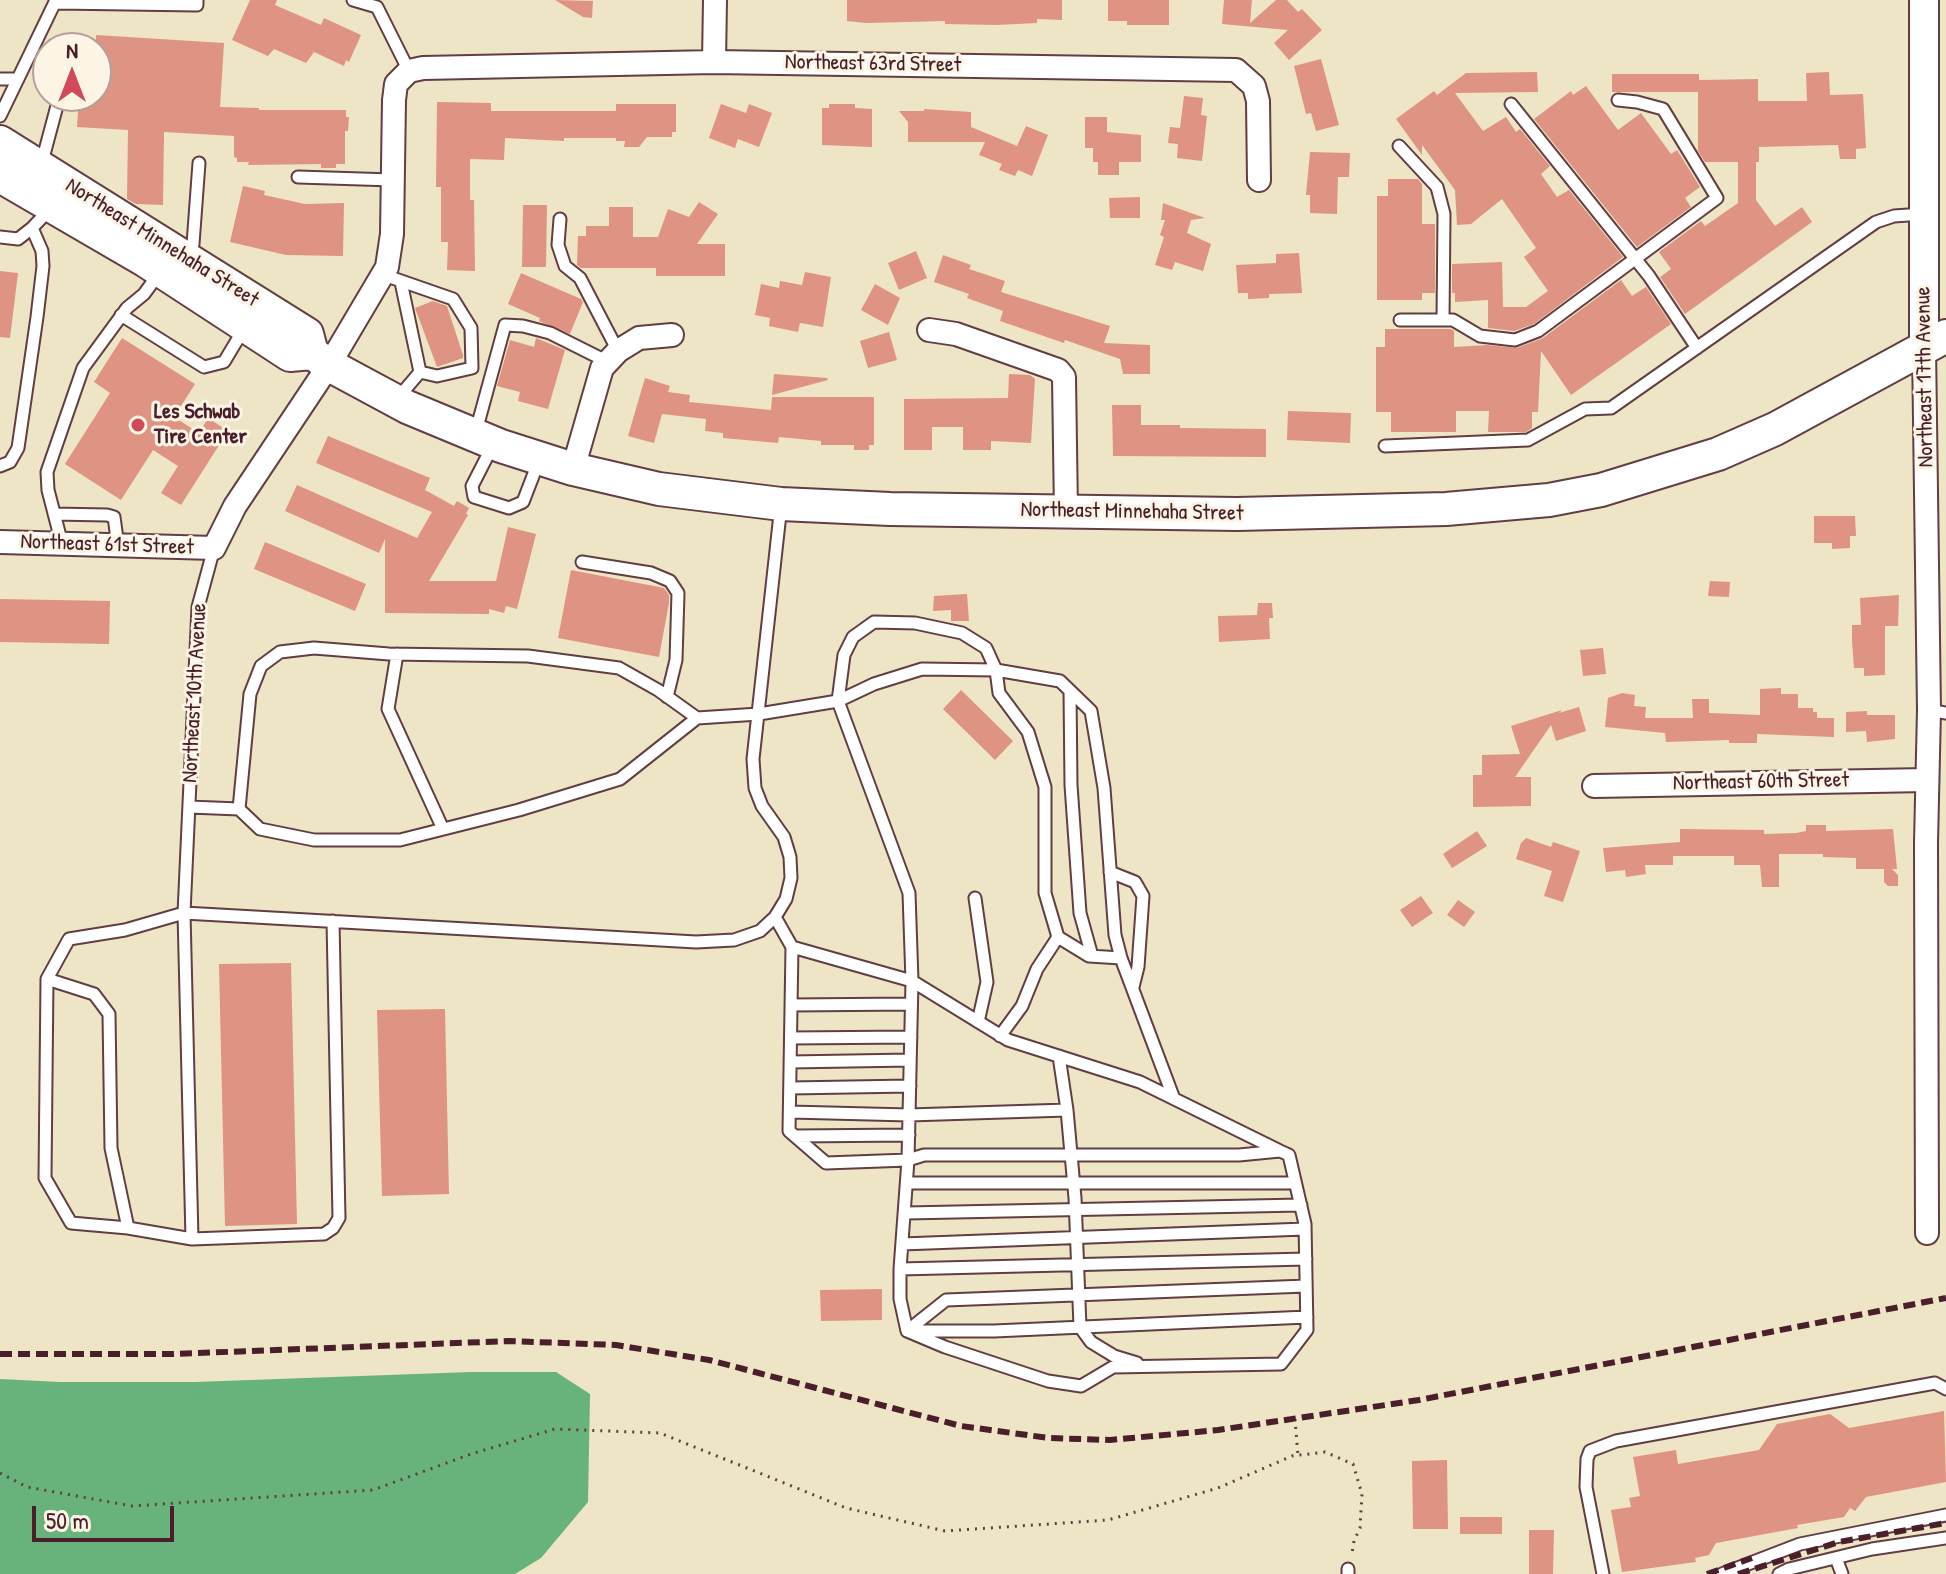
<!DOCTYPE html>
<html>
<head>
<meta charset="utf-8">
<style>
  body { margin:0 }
  #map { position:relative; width:1946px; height:1574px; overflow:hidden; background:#ede5c6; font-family:"Patrick Hand",sans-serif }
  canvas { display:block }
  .north { position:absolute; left:32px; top:32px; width:80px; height:80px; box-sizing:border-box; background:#fcf5e5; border:2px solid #b59f9b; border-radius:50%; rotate:0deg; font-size:22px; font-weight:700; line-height:32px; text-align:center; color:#4a1f2b }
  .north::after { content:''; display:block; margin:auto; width:28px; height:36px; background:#d1495b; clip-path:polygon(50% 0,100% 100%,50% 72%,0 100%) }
  .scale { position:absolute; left:32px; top:1506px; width:142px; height:36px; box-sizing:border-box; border:4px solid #4a1f2b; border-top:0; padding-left:10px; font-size:24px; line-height:28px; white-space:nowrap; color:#4a1f2b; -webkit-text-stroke:6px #fcf5e5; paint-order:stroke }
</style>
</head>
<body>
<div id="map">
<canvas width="1946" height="1574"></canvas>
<div class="north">N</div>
<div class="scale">50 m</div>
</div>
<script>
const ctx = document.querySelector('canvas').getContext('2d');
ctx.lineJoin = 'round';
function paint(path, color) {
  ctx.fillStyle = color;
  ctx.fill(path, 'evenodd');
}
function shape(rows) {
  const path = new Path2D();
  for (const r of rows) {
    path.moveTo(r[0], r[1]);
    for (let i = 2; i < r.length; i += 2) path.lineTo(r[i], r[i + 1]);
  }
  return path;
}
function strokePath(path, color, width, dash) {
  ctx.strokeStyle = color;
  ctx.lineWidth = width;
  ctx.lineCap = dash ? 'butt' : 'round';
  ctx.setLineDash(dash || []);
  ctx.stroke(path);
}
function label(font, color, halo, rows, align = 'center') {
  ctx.font = font + ' "Patrick Hand",sans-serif';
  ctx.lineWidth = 6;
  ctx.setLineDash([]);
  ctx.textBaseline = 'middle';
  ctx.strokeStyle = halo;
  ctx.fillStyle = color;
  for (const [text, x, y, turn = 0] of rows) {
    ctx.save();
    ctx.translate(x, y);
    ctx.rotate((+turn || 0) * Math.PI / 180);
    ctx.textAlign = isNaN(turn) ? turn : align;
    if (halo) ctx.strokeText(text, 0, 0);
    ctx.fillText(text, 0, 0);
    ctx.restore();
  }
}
paint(shape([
  [471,1372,556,1372,590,1394,588,1502,541,1558,515,1574,0,1574,0,1379,60,1382,195,1382]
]), '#68b27b');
paint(shape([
  [250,0,277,0,275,5,321,25,324,18,361,35,349,62,346,60,344,66,314,52,306,63,274,49,268,56,232,40],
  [555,0,593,1,592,18,583,17],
  [847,0,1062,0,1062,20,1037,19,1037,23,996,25,945,24,945,21,866,23,847,21],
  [1108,0,1169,0,1169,25,1127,25,1127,21,1108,21],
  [1224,0,1252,0,1250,23,1276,0,1287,0,1298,12,1302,9,1322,30,1289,60,1274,43,1288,30,1222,24],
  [96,35,224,43,220,107,259,108,259,110,346,110,346,117,349,117,348,131,345,131,345,164,336,164,336,168,321,168,321,164,248,165,249,162,237,162,237,158,234,157,234,136,164,132,163,205,136,204,127,199,128,130,77,127,79,96,96,96],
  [1321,59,1339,125,1316,131,1311,113,1306,114,1294,66],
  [1537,72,1538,92,1455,93,1483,131,1506,117,1516,132,1520,129,1550,166,1541,174,1557,197,1569,190,1623,257,1534,324,1514,331,1488,328,1488,300,1455,302,1455,293,1452,293,1452,264,1502,262,1503,307,1526,307,1548,291,1524,257,1536,248,1502,199,1471,224,1457,225,1455,190,1422,145,1422,155,1396,119,1434,91,1437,95,1466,73],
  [1829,72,1830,95,1863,94,1866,148,1856,149,1856,159,1840,159,1838,145,1759,147,1759,162,1756,162,1756,200,1775,226,1802,207,1812,222,1685,314,1660,277,1671,269,1659,252,1701,221,1705,226,1738,203,1738,162,1705,162,1698,151,1698,92,1612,92,1612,74,1699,74,1699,80,1758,79,1758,101,1807,101,1806,73],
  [1586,86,1618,130,1641,113,1671,154,1677,150,1700,187,1685,198,1691,207,1637,247,1534,119,1571,91,1573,95],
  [1184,96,1203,98,1201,115,1207,116,1202,161,1177,158,1178,144,1168,143,1170,127,1180,128],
  [437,102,491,103,491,111,616,111,616,104,676,104,676,132,672,132,672,137,647,137,639,147,624,147,625,141,616,141,616,138,564,138,564,141,505,138,504,160,470,159,470,200,474,200,475,271,447,270,448,242,441,242,441,187,436,187],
  [721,104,746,113,749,104,772,113,759,147,738,139,735,148,709,138],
  [829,104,855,104,855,108,872,109,872,147,822,145,822,108,829,108],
  [924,109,971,112,971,127,1017,146,1026,126,1048,135,1032,176,1018,170,1015,176,999,170,1002,164,979,155,985,142,908,142,908,122,899,111,924,111],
  [1085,117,1107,117,1107,132,1141,135,1141,162,1119,162,1119,175,1098,175,1098,162,1093,162,1093,148,1085,148],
  [1310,152,1350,153,1349,177,1338,177,1337,214,1310,213,1310,195,1306,195],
  [1388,179,1418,179,1422,184,1422,224,1435,224,1435,293,1422,293,1422,300,1377,300,1377,196,1388,196],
  [243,186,265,191,264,195,305,204,344,203,343,256,286,255,230,242],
  [1140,197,1140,218,1110,218,1109,198],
  [699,202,718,214,697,244,725,244,725,276,656,276,656,268,581,268,577,265,578,236,586,236,586,226,609,226,609,207,633,207,633,237,658,237,668,209,689,217],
  [1163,203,1205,218,1191,220,1187,233,1211,244,1203,271,1175,262,1172,270,1155,265,1164,237,1160,235,1165,220,1161,220],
  [523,205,547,205,546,267,522,267],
  [916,251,927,278,899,290,888,263],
  [1299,253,1302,293,1269,294,1269,298,1248,299,1248,293,1238,293,1236,265,1276,263,1276,254],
  [943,255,971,265,969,269,1005,281,1001,292,1110,326,1104,343,1150,345,1150,374,1123,374,1120,359,1065,340,1064,343,1000,321,1003,311,967,298,969,294,934,282],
  [0,271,18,273,10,338,0,337],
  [805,272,831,277,823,327,800,323,798,332,769,326,770,318,755,315,761,284,779,288,780,281,802,285],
  [521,273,581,299,583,302,570,334,539,321,540,318,508,304],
  [1621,280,1632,296,1646,287,1671,324,1571,395,1541,351,1538,412,1532,412,1532,428,1526,432,1488,432,1489,411,1456,411,1456,432,1391,432,1391,412,1376,412,1376,347,1385,347,1385,329,1451,329,1454,331,1454,347,1488,345,1517,348,1543,338],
  [875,284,900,298,888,325,861,310],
  [433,301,447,306,463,355,463,358,437,367,415,308],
  [889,332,897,360,868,368,860,341],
  [122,338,195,384,174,417,199,433,208,418,228,431,181,505,161,493,178,466,153,450,121,500,65,464,110,393,94,382],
  [536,338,565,350,548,409,518,401,520,392,497,386,510,340,534,347],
  [774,374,827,378,828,380,772,395],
  [1009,374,1030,375,1035,379,1031,443,991,441,991,450,963,450,963,427,932,427,932,450,904,450,904,399,1008,398],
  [645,378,670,386,668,392,690,395,689,402,771,410,772,397,874,397,874,445,869,445,869,450,854,450,854,445,821,445,821,441,779,437,778,443,723,438,723,433,705,431,706,419,662,414,654,443,628,436],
  [1112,405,1141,405,1141,425,1180,425,1180,428,1266,429,1266,457,1113,456],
  [1288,411,1351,413,1350,443,1287,440],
  [328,436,430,478,425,490,454,506,457,501,469,508,466,514,468,515,429,581,496,581,508,527,536,534,517,609,506,606,504,613,489,609,489,614,385,613,385,539,379,553,285,511,297,485,417,538,432,512,316,463],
  [1814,516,1855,516,1856,536,1850,536,1850,548,1832,549,1832,543,1814,543],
  [265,542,366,584,355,611,254,569],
  [571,570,664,588,669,595,669,603,659,657,558,638],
  [1710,581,1730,582,1729,597,1708,596],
  [967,594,969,621,951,621,951,610,933,611,934,596],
  [1899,595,1898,626,1885,626,1885,675,1864,676,1864,668,1854,668,1852,641,1852,625,1861,625,1860,598],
  [0,599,110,601,109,644,0,642],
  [1258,603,1272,603,1273,618,1269,618,1270,639,1219,642,1218,616,1257,615],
  [1603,648,1606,674,1583,676,1580,650],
  [1781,688,1781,694,1798,694,1798,708,1813,708,1813,712,1817,712,1817,718,1834,718,1834,737,1757,734,1757,743,1729,743,1729,740,1666,742,1665,733,1605,727,1608,698,1622,693,1635,695,1634,706,1646,707,1645,718,1693,718,1692,699,1709,699,1709,713,1760,715,1760,689],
  [961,690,1013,741,995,760,943,709],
  [1579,707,1586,731,1556,741,1551,725,1515,777,1531,777,1531,806,1473,807,1473,775,1482,775,1482,755,1520,754,1511,726,1562,710,1559,713],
  [1867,711,1867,715,1895,715,1895,739,1867,742,1866,731,1846,732,1846,712],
  [1806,825,1826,825,1826,831,1893,829,1897,869,1892,869,1898,875,1898,886,1888,886,1884,882,1884,869,1856,869,1856,858,1823,857,1823,854,1779,854,1779,887,1762,887,1760,865,1734,865,1734,856,1673,856,1673,865,1645,865,1646,874,1626,877,1625,870,1606,872,1603,848,1680,842,1680,829,1764,830,1764,834,1796,833,1806,831],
  [1477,831,1487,846,1452,868,1443,854],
  [1526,838,1551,847,1553,842,1580,851,1563,902,1544,896,1552,871,1516,859,1521,843],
  [1421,896,1433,913,1412,927,1400,910],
  [1458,900,1475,912,1464,927,1447,915],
  [291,963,297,1224,225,1226,219,964],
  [445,1009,449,1194,382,1196,377,1010],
  [882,1289,882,1320,821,1321,820,1290],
  [1944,1411,1946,1482,1866,1497,1855,1511,1850,1508,1844,1517,1797,1525,1798,1528,1716,1543,1709,1555,1695,1558,1696,1562,1622,1572,1611,1510,1631,1507,1629,1498,1640,1496,1633,1457,1676,1450,1678,1464,1759,1450,1777,1424,1830,1414,1849,1428],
  [1447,1460,1448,1529,1413,1529,1412,1461],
  [1460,1517,1502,1517,1502,1534,1460,1534],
  [1529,1530,1554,1530,1553,1574,1529,1574]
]), '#df9383');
const service = shape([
  [353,0,377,7,409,71],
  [57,3,197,5,197,0],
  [0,79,18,79],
  [1511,104,1649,276,1697,348],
  [0,116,56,0],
  [1399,146,1437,187,1444,214,1443,320],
  [42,162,58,102],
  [298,177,393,180],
  [560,219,558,245,565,266,580,278,618,351],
  [0,237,18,239,32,228,51,208],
  [189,258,193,244,199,163],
  [384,275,453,299,471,328,472,368,437,376,420,372],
  [401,282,420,372],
  [121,315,204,367,224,362,245,327],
  [1400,320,1453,320,1480,336,1515,340,1538,331,1717,198,1663,109,1637,102,1618,100],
  [397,399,420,372],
  [476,431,505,325,523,326,550,333,608,362],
  [493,445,472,486,474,497,509,508,523,502,538,463],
  [1385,446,1528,440,1585,409,1611,408,1876,222,1894,216,1923,214],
  [0,466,10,462,18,448,37,317,43,266,42,251,32,228],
  [54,514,107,515,114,517,118,546],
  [62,544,48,490,47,472,83,368,127,308,144,294,160,272],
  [214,548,198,607,184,913,192,1239,324,1234,333,1228,339,1218,333,921],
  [582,562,651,573,670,581,678,593,676,660,667,697],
  [397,654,388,709,443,829],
  [1070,691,1071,785,1080,913,1092,956],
  [838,701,874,684,922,669,996,670,1060,681,1091,711,1104,788,1115,935,1121,958,1174,1099],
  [838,701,844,655,853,637,874,622,915,623,962,633,986,648,996,670,999,693,1028,732,1045,787,1045,893,1058,937,1089,956,1121,958],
  [1929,710,1946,713],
  [189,807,239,809,250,694,261,666,280,652,314,648,389,654,528,656,619,668,658,690,697,718,759,714,838,701,909,893,912,981,1008,1040,1140,1082,1280,1151,1289,1155,1305,1224,1307,1330,1281,1364,1113,1367,1081,1386,1048,1381,945,1347,907,1331,900,1299,900,1269,908,1160,924,1155,1239,1155,1280,1151],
  [239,809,260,829,314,840,400,840,519,810,620,779,697,718],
  [1110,872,1135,882,1143,896,1138,967,1133,987],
  [975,898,987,982,978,1022],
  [775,917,792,947,789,1131,826,1163,908,1160,912,981,792,947],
  [47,979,94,994,109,1014,111,1148,128,1228],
  [791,1005,911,1004],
  [1000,1036,1022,1006,1037,969,1058,937],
  [791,1038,911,1037],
  [1059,1056,1067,1110],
  [790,1062,910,1060],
  [790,1088,910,1086],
  [790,1112,909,1115,1067,1110,1075,1198,1080,1327,1091,1342,1114,1356,1137,1363],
  [795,1136,909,1135],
  [908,1183,1295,1183],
  [906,1213,1301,1205],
  [192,1239,128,1228,71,1223,45,1178,47,979,69,939,125,930,184,913,696,942,734,940,760,931,775,917,786,899,791,878,790,857,784,837,762,806,755,788,753,759,781,505],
  [902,1244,1305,1229],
  [900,1269,1306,1259],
  [907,1331,946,1300,1306,1286],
  [911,1331,994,1331,1307,1317],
  [1836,1558,1842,1574],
  [1348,1569,1348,1574],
  [1603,1574,1586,1487,1587,1459,1590,1451,1616,1441,1935,1383,1946,1389],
  [1722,1574,1800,1544,1946,1515],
  [1779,1574,1789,1569,1872,1549,1946,1538]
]);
const minor = shape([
  [714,62,715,0],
  [929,330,956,334,1058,370,1064,377,1066,512],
  [1924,347,1929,710,1926,843,1927,1233],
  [573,469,602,368,618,351,639,338,672,335],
  [0,542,214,548,235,506,329,365,387,267,392,234,394,100,396,84,409,71,423,68,714,62,1236,70,1254,86,1258,101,1259,180],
  [1594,786,1927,780]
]);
const tertiary = shape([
  [1924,0,1924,347]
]);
const secondary = shape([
  [0,142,307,334,312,353,329,365,407,407,501,446,573,469,659,489,781,504,890,509,1237,514,1446,509,1549,500,1601,490,1718,454,1775,429,1946,336],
  [0,176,146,261,290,355,312,353]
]);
strokePath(service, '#623d42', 15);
strokePath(minor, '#623d42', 26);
strokePath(tertiary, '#623d42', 32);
strokePath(secondary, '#623d42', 36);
strokePath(shape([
  [1295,1419,1298,1456],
  [0,1473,27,1487,132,1506,373,1490,471,1454,555,1429,660,1433,846,1508,945,1531,1108,1520,1218,1488,1292,1456,1325,1452,1353,1464,1362,1494,1360,1528,1354,1541,1352,1553]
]), '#623d42', 3, [2, 6]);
strokePath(service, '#fff', 11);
strokePath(minor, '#fff', 22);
strokePath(tertiary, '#fff', 28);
strokePath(secondary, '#fff', 32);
strokePath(shape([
  [0,1354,173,1354,509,1341,616,1345,709,1360,961,1426,1049,1438,1110,1440,1218,1430,1419,1400,1946,1298],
  [1707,1574,1752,1558],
  [1738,1574,1839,1542,1946,1523]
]), '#4a1f2b', 6, [12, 6]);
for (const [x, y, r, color] of [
  [138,425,8,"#d1495b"]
]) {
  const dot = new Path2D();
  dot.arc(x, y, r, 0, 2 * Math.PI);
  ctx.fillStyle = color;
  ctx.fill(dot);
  strokePath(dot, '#fcf5e5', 3);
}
label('22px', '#4a1f2b', '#fcf5e5', [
  ["Northeast 63rd Street",873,64,1],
  ["Northeast Minnehaha Street",162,243,32],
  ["Northeast 17th Avenue",1925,377,-91],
  ["Northeast Minnehaha Street",1132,512,1],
  ["Northeast 61st Street",107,545,2],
  ["Northeast 10th Avenue",195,693,-87],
  ["Northeast 60th Street",1761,782,-1]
]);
label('bold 22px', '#4a1f2b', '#fcf5e5', [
  ["Les Schwab",154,412],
  ["Tire Center",154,437]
], 'left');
</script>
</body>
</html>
